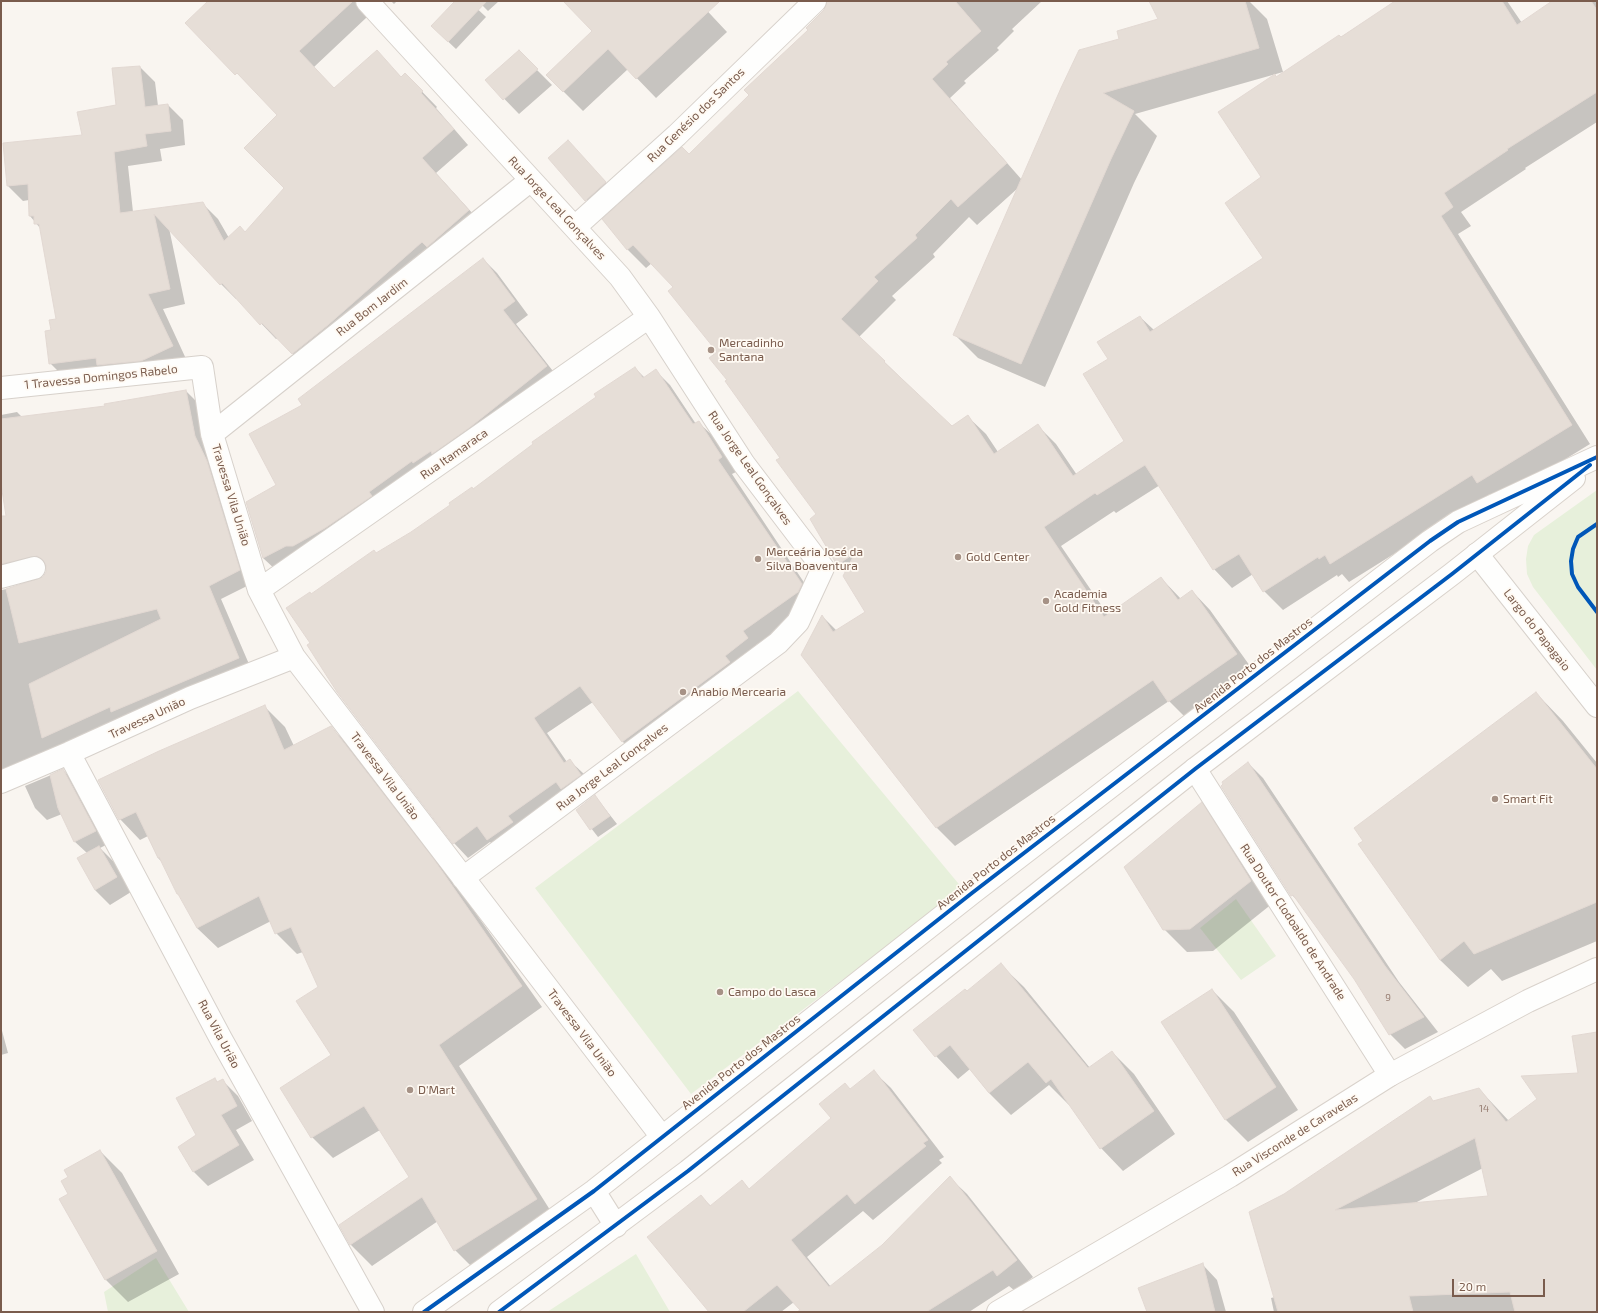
<!DOCTYPE html>
<html>
<head>
<meta charset="utf-8">
<style>
  body { margin:0 }
  #map { position:relative; width:1598px; height:1313px; overflow:hidden; background:#f9f5f0; font-family:"Exo 2",sans-serif }
  canvas { display:block }
  .frame { position:absolute; inset:0; border:2px solid #7a5c4d; pointer-events:none }
  .scale { position:absolute; left:1452px; top:1279px; width:93px; height:18px; box-sizing:border-box; border:2px solid #7a5c4d; border-top:0; padding-left:5px; font-size:12px; line-height:14px; white-space:nowrap; color:#7a5c4d; -webkit-text-stroke:3px #fffaf3; paint-order:stroke }
</style>
</head>
<body>
<div id="map">
<canvas width="1598" height="1313"></canvas>
<div class="frame"></div>
<div class="scale">20 m</div>
</div>
<script>
const ctx = document.querySelector('canvas').getContext('2d');
ctx.lineJoin = 'round';
function paint(path, color) {
  ctx.fillStyle = color;
  ctx.fill(path, 'evenodd');
}
function shape(rows) {
  const path = new Path2D();
  for (const r of rows) {
    path.moveTo(r[0], r[1]);
    for (let i = 2; i < r.length; i += 2) path.lineTo(r[i], r[i + 1]);
  }
  return path;
}
function strokePath(path, color, width, dash) {
  ctx.strokeStyle = color;
  ctx.lineWidth = width;
  ctx.lineCap = dash ? 'butt' : 'round';
  ctx.setLineDash(dash || []);
  ctx.stroke(path);
}
function label(font, color, halo, rows, align = 'center') {
  ctx.font = font + ' "Exo 2",sans-serif';
  ctx.lineWidth = 3.5;
  ctx.setLineDash([]);
  ctx.textBaseline = 'middle';
  ctx.strokeStyle = halo;
  ctx.fillStyle = color;
  for (const [text, x, y, turn = 0] of rows) {
    ctx.save();
    ctx.translate(x, y);
    ctx.rotate((+turn || 0) * Math.PI / 180);
    ctx.textAlign = isNaN(turn) ? turn : align;
    if (halo) ctx.strokeText(text, 0, 0);
    ctx.fillText(text, 0, 0);
    ctx.restore();
  }
}
paint(shape([
  [1597,490,1597,670,1533,587,1527,574,1526,559,1528,546,1534,535],
  [798,691,963,889,691,1094,535,888],
  [1236,899,1276,956,1241,980,1200,928],
  [636,1254,670,1312,547,1312],
  [156,1258,189,1312,108,1312,104,1292]
]), '#e7f0db');
paint(shape([
  [210,1,384,1,314,67,334,89,377,52,402,78,405,74,437,107,436,108,468,145,436,173,483,225,308,369,278,338,276,339,237,298,236,299,221,284,169,228,185,304,163,309,187,361,65,378,50,363,52,331,57,320,40,228,30,216,29,200,23,201,8,186,4,144,83,136,117,106,140,67,155,82,158,106,168,105,183,120,185,145,160,149,162,161,128,166,133,212,202,203,218,219,229,238,246,234,285,188,279,115,187,23],
  [391,1,397,1,394,4],
  [456,1,469,1,486,17,456,49,440,34],
  [478,1,499,1,488,11],
  [565,1,698,1,727,32,656,98,628,69,583,111,547,75,593,31],
  [848,1,1042,1,1012,29,1014,31,997,48,999,50,964,81,966,83,950,98,1022,180,1121,40,1160,20,1150,1,1249,1,1267,19,1283,72,1135,114,1157,136,1134,183,1045,387,978,358,954,334,1018,188,977,225,969,217,933,254,935,257,892,296,896,300,859,337,951,427,967,416,986,434,998,452,1038,426,1056,444,1077,475,1125,441,1109,359,1140,317,1154,330,1265,258,1263,177,1277,78,1397,1,1507,1,1522,23,1554,1,1595,1,1597,4,1597,122,1525,168,1526,169,1461,212,1471,226,1458,234,1590,444,1497,501,1490,494,1349,582,1342,574,1338,577,1337,575,1283,610,1264,591,1253,574,1232,588,1214,569,1160,485,1116,513,1114,511,1061,546,1108,615,1161,578,1181,599,1192,591,1210,610,1255,673,1187,719,1169,701,955,846,937,828,803,655,823,617,837,631,866,612,846,573,838,565,811,519,818,514,728,380,718,352,675,287,652,263,646,268,628,250,603,220,689,156],
  [519,52,552,85,519,114,487,81],
  [568,141,620,198,601,215,549,158],
  [483,259,497,273,528,315,516,324,560,380,277,571,263,558,247,503,277,485,304,405],
  [635,368,645,378,656,371,670,385,696,424,698,422,713,436,736,472,732,474,815,599,812,607,756,645,762,653,637,756,623,742,593,702,547,733,567,762,569,760,584,774,502,854,490,842,468,858,454,843,311,595,411,533,474,490],
  [186,391,200,405,253,583,221,599,252,671,1,776,1,517,7,517,1,478,1,415,17,412,23,418,106,407],
  [45,569,47,569,47,572,43,578,38,581,2,590,2,587,11,578],
  [1536,693,1563,721,1597,763,1597,941,1502,981,1491,969,1468,987,1440,960],
  [264,706,285,727,294,746,331,728,352,748,453,881,542,1007,459,1066,557,1221,476,1271,455,1250,438,1221,372,1266,351,1245,340,1226,410,1178,380,1130,333,1158,312,1137,332,1055,319,988,303,952,297,954,276,933,271,921,218,948,197,928,163,863,158,858,148,836,140,840,120,819],
  [1248,763,1263,778,1399,982,1438,1032,1405,1049,1390,1034,1355,979,1302,905,1292,895],
  [63,770,76,783,108,844,100,848,114,862,131,892,110,905,95,890,87,853,74,841,62,814,47,820,35,808,25,786],
  [595,796,617,824,598,837,577,810],
  [1201,804,1224,826,1273,903,1213,951,1187,952,1164,929],
  [1001,965,1024,987,1090,1068,1112,1052,1134,1074,1175,1134,1123,1171,1101,1148,1070,1104,1069,1105,1049,1085,1011,1115,989,1093,970,1069,958,1079,936,1056,967,993],
  [1212,990,1234,1012,1298,1110,1248,1142,1226,1120],
  [1,1027,8,1053,1,1055],
  [1597,1033,1597,1312,1274,1312,1271,1298,1275,1297,1285,1195,1434,1102,1479,1089,1509,1121,1579,1074],
  [1483,1168,1489,1197,1413,1204],
  [874,1072,891,1088,944,1157,939,1160,942,1163,873,1220,863,1211,807,1257,831,1287,883,1246,950,1178,967,1194,1033,1277,1015,1291,1009,1286,969,1312,802,1312,794,1302,781,1312,710,1312,701,1197,711,1206,742,1181,750,1190,832,1118,850,1090],
  [215,1079,218,1083,223,1081,238,1096,252,1121,236,1130,254,1160,208,1186,193,1171],
  [100,1151,122,1173,179,1274,128,1302,106,1280,60,1200,69,1194],
  [1203,1265,1217,1280,1226,1312,1148,1312]
]), '#0003');
const building = shape([
  [208,1,353,1,299,51,334,88,377,50,401,77,405,73,423,91,421,93,454,129,422,158,469,210,427,247,422,242,328,325,292,354,262,323,260,325,222,283,220,285,154,214,170,289,148,294,173,346,141,361,97,365,96,358,49,364,45,331,51,330,49,320,56,319,39,224,34,224,34,216,29,216,28,184,7,186,3,143,82,135,77,112,116,105,112,68,140,66,145,107,168,104,171,131,145,134,147,146,114,152,120,213,203,202,224,241,240,226,245,232,284,188,244,148,277,115,237,73,235,75,185,23,208,1],
  [455,1,487,1,448,42,431,26,455,1],
  [563,1,720,1,636,79,608,49,563,92,546,75,592,31,563,1],
  [827,1,955,1,981,31,946,62,948,64,932,79,1007,163,958,207,951,199,915,235,917,238,874,277,878,281,841,319,885,361,884,362,952,426,968,415,994,454,1038,424,1073,476,1124,441,1083,374,1108,359,1097,342,1140,316,1150,332,1263,258,1225,203,1261,177,1218,112,1275,74,1276,77,1339,35,1341,37,1395,1,1502,1,1517,25,1552,1,1591,1,1597,10,1597,92,1507,149,1508,150,1444,193,1453,207,1441,216,1572,425,1477,483,1472,475,1330,564,1325,555,1319,559,1318,557,1263,592,1239,554,1213,570,1145,465,1097,495,1095,493,1044,527,1104,617,1161,577,1178,600,1192,590,1237,654,1168,702,1153,680,936,828,801,655,822,615,833,632,865,612,843,576,855,553,837,565,810,519,816,514,776,460,780,458,725,381,727,380,709,358,717,352,668,291,673,287,633,245,627,250,602,219,682,147,689,154,749,95,744,90,808,30,806,28,824,10,827,1],
  [1149,1,1245,1,1259,48,1103,93,1134,111,1111,159,1021,364,953,335,1061,88,1079,50,1119,39,1117,31,1158,19,1149,1],
  [519,50,538,69,503,100,485,80,519,50],
  [568,140,606,182,585,201,548,158,568,140],
  [483,258,515,301,503,310,547,366,469,428,432,454,431,451,413,463,412,461,369,492,372,496,325,528,293,546,286,546,263,558,246,502,276,485,249,434,302,405,298,399,483,258],
  [635,367,643,378,656,369,693,424,699,421,722,457,718,460,802,584,798,592,743,631,748,638,725,656,730,662,622,742,580,686,534,718,564,763,570,759,581,775,561,789,556,782,508,816,513,822,487,840,477,826,453,844,337,692,307,645,310,643,286,608,310,592,311,594,374,550,376,553,411,532,450,505,449,503,472,487,473,489,533,444,532,442,596,397,594,394,635,367],
  [186,390,195,436,207,461,240,570,209,586,239,658,111,712,110,707,42,738,29,684,161,619,157,609,19,643,6,589,43,577,46,572,46,565,42,559,37,556,1,564,1,516,6,516,1,484,1,419,105,406,104,404,186,390],
  [1536,692,1597,769,1597,902,1474,954,1464,941,1440,960,1358,844,1363,841,1354,828,1536,692],
  [265,705,284,750,331,726,433,858,522,986,439,1045,537,1199,454,1251,422,1197,350,1245,339,1225,409,1177,364,1106,311,1138,280,1088,331,1055,296,1001,318,987,291,927,275,934,259,896,197,928,178,894,177,894,159,857,158,858,136,812,119,820,98,780,159,751,265,705],
  [1248,762,1385,966,1424,1017,1389,1035,1354,979,1293,895,1291,896,1221,786,1223,784,1222,782,1248,762],
  [63,769,96,831,74,842,58,808,50,775,63,769],
  [595,795,610,816,590,830,576,810,595,795],
  [1202,802,1251,881,1190,929,1163,930,1124,867,1202,802],
  [99,846,117,877,95,890,77,858,99,846],
  [1001,963,1088,1068,1112,1051,1154,1111,1100,1149,1051,1079,1046,1083,1028,1062,989,1093,950,1045,935,1057,913,1030,965,989,967,991,1001,963],
  [1212,989,1276,1087,1225,1120,1161,1022,1212,989],
  [1597,1032,1597,1312,1515,1312,1510,1292,1409,1296,1413,1312,1278,1312,1249,1212,1284,1194,1430,1096,1433,1101,1479,1088,1506,1122,1537,1099,1521,1076,1578,1073,1572,1036,1597,1032],
  [1475,1138,1488,1196,1335,1210,1475,1138],
  [874,1070,928,1140,923,1143,926,1146,855,1204,847,1194,791,1240,829,1287,882,1245,950,1176,1017,1260,997,1276,993,1270,926,1312,797,1312,800,1310,777,1285,743,1312,709,1312,647,1237,701,1195,710,1206,742,1180,749,1189,831,1118,819,1104,845,1083,850,1089,874,1070],
  [215,1078,217,1082,223,1079,237,1106,221,1115,239,1145,193,1172,178,1147,196,1135,176,1098,215,1078],
  [100,1150,157,1251,105,1280,59,1199,68,1194,61,1181,68,1177,64,1170,100,1150],
  [1203,1263,1215,1312,1147,1312,1138,1288,1203,1263]
]);
paint(building, '#e6ded7');
strokePath(building, '#e2d8d2', 1);
const street = shape([
  [367,1,620,277,649,317,744,464,823,568,798,622,778,643,463,878],
  [575,227,677,135,815,1],
  [1,388,202,367,212,434,259,590,294,657,662,1137],
  [212,434,531,180],
  [1477,554,1597,706],
  [1,577,34,568],
  [259,590,649,317],
  [69,753,221,1039,373,1312],
  [1195,769,1390,1075],
  [1,782,69,753,190,698,294,657]
]);
const secondary = shape([
  [594,1191,616,1226],
  [424,1312,594,1191,972,893,1430,541,1458,522,1597,457],
  [499,1312,688,1171,1195,769,1452,574,1574,478],
  [998,1312,1230,1176,1390,1075,1528,1001,1597,969]
]);
strokePath(street, '#d7d1cb', 24);
strokePath(secondary, '#d9d2cb', 24);
strokePath(street, '#fefefd', 22);
strokePath(secondary, '#fefefd', 22);
strokePath(shape([
  [1597,524,1578,537,1573,549,1571,561,1572,574,1578,587,1597,612],
  [424,1312,594,1191,972,893,1430,541,1458,522,1597,457],
  [499,1312,688,1171,1195,769,1452,574,1590,465]
]), '#0057b8', 4);
for (const [x, y, r, color] of [
  [711,350,4,"#a69286"],
  [958,557,4,"#a69286"],
  [758,559,4,"#a69286"],
  [1046,601,4,"#a69286"],
  [683,692,4,"#a69286"],
  [1495,799,4,"#a69286"],
  [720,992,4,"#a69286"],
  [410,1090,4,"#a69286"]
]) {
  const dot = new Path2D();
  dot.arc(x, y, r, 0, 2 * Math.PI);
  ctx.fillStyle = color;
  ctx.fill(dot);
  strokePath(dot, '#fffaf3', 1.5);
}
label('10px', '#977e72', null, [
  ["9",1388,998],
  ["14",1484,1109]
]);
label('12px', '#7a5c4d', '#fffaf3', [
  ["Rua Genésio dos Santos",696,115,-44],
  ["Rua Jorge Leal Gonçalves",557,208,47],
  ["Rua Bom Jardim",372,307,-38],
  ["1 Travessa Domingos Rabelo",101,377,-6],
  ["Rua Itamaraca",454,454,-35],
  ["Rua Jorge Leal Gonçalves",750,468,55],
  ["Travessa Vila União",231,495,73],
  ["Largo do Papagaio",1537,630,52],
  ["Avenida Porto dos Mastros",1253,665,-38],
  ["Travessa União",147,718,-25],
  ["Rua Jorge Leal Gonçalves",612,767,-37],
  ["Travessa Vila União",385,776,53],
  ["Avenida Porto dos Mastros",996,862,-38],
  ["Rua Doutor Clodoaldo de Andrade",1293,922,57],
  ["Travessa Vila União",582,1033,53],
  ["Rua Vila Urião",219,1034,62],
  ["Avenida Porto dos Mastros",741,1062,-38],
  ["Rua Visconde de Caravelas",1295,1135,-32]
]);
label('12px', '#7a5c4d', '#fffaf3', [
  ["Mercadinho",719,343],
  ["Santana",719,357],
  ["Merceária José da",766,552],
  ["Silva Boaventura",766,566],
  ["Gold Center",966,557],
  ["Academia",1054,594],
  ["Gold Fitness",1054,608],
  ["Anabio Mercearia",691,692],
  ["Smart Fit",1503,799],
  ["Campo do Lasca",728,992],
  ["D'Mart",418,1090]
], 'left');
</script>
</body>
</html>
